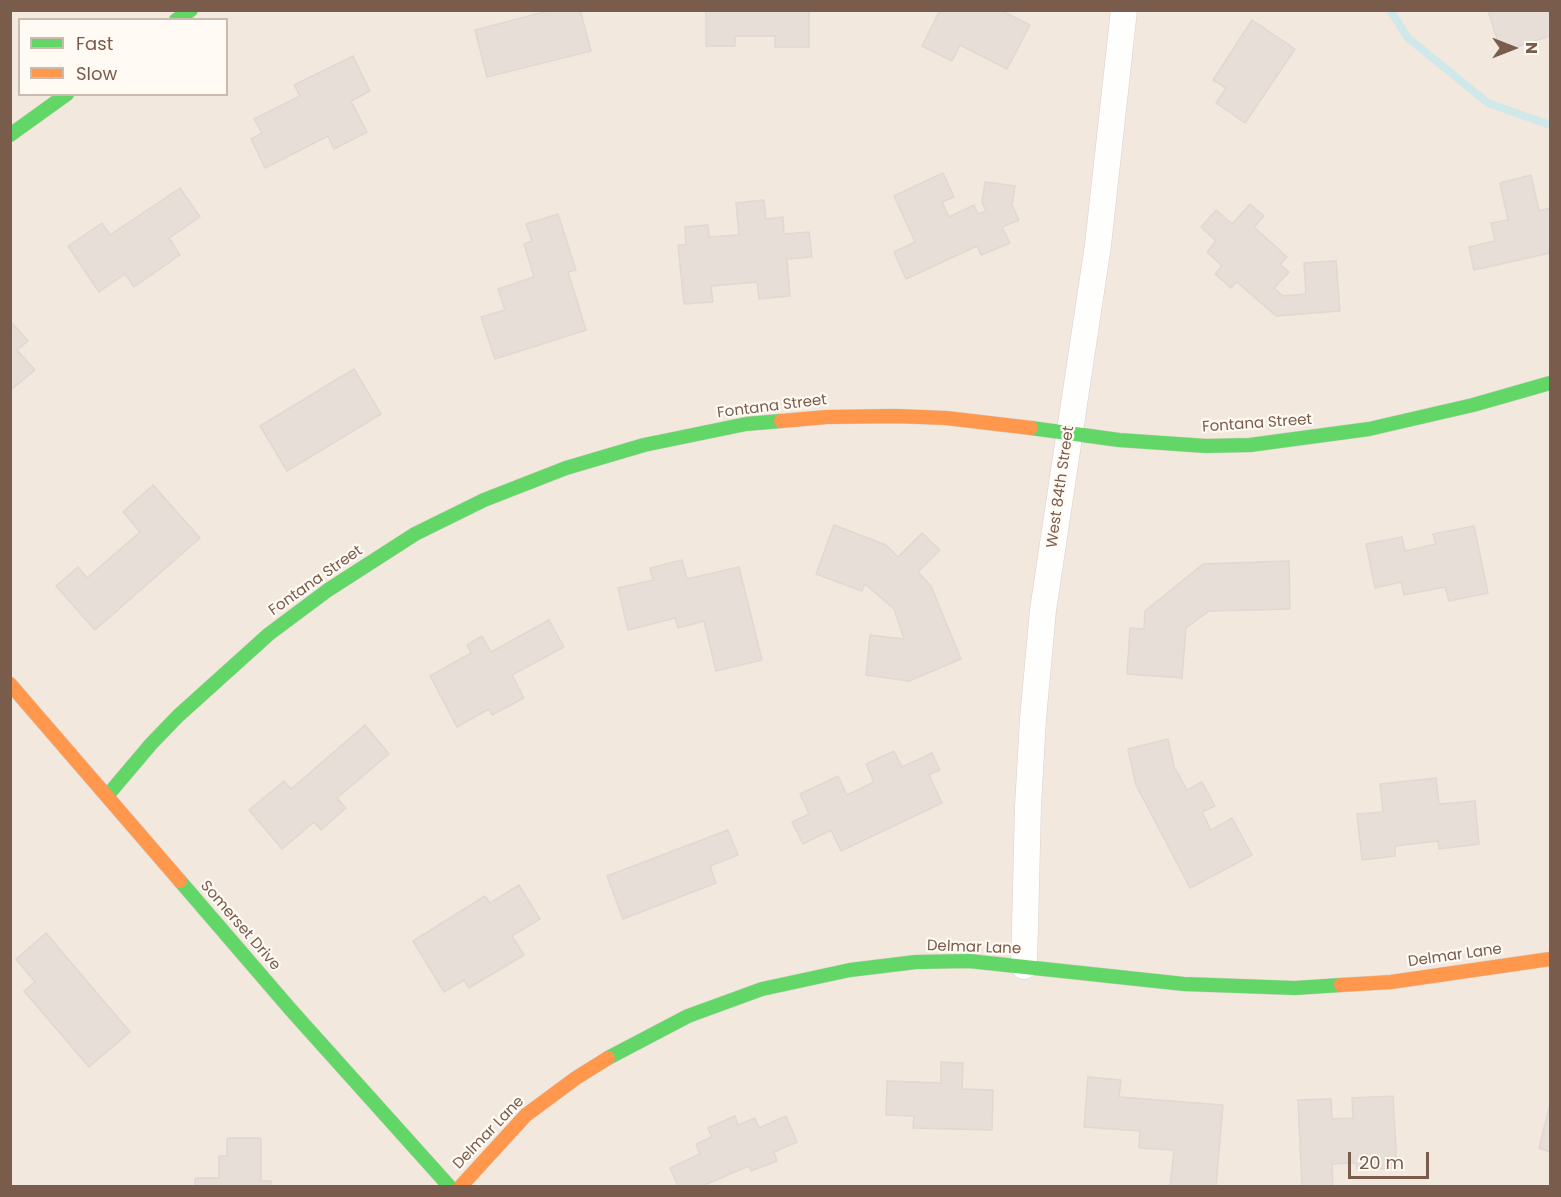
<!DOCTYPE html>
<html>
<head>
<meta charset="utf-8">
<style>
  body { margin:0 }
  #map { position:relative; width:1561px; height:1197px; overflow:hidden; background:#f9f5f0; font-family:Poppins,sans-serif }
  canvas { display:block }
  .frame { position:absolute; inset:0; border:12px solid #7a5c4d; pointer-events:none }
  .legend { position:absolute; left:18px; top:18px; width:210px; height:78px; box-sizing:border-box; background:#fffaf3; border:2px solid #cabbb1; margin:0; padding:8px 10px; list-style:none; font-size:18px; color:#7a5c4d }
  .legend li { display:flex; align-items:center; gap:12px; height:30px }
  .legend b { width:30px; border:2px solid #cabbb1 }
  .north { position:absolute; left:1483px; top:18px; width:60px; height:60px; -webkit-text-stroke:4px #fffaf3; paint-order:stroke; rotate:90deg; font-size:16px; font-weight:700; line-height:24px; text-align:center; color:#7a5c4d }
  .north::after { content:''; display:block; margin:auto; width:21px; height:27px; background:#7a5c4d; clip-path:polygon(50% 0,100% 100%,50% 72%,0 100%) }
  .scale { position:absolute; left:1348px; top:1152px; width:81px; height:27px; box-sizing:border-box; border:3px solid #7a5c4d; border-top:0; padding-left:8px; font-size:18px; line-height:21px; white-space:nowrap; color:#7a5c4d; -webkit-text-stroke:4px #fffaf3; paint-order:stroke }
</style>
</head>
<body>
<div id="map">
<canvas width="1561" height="1197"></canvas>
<div class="frame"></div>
<ul class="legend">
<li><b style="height:8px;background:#63d668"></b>Fast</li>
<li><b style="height:8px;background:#ff974d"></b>Slow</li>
</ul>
<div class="north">N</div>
<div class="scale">20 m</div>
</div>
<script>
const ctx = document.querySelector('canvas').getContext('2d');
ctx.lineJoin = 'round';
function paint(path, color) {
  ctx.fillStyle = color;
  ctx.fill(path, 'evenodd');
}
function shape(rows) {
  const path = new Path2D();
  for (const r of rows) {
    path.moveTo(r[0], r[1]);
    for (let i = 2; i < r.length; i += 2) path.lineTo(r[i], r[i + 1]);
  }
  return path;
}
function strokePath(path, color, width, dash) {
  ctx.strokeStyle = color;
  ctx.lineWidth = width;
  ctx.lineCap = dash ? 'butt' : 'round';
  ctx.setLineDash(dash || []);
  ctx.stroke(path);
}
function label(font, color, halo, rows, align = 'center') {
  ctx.font = font + ' Poppins,sans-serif';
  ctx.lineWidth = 4.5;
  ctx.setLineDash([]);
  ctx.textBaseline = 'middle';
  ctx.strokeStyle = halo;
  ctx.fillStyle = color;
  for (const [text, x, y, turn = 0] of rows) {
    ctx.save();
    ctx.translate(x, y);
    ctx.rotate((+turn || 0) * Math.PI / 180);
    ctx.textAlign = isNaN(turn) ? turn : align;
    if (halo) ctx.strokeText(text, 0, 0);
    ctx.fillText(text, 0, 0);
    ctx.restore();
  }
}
paint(shape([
  [11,11,1550,11,1550,1186,11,1186],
  [20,20,226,20,226,94,20,94]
]), '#f2e8de');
strokePath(shape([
  [1390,10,1408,38,1488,103,1550,125]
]), '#d0e8ea', 8);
const building = shape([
  [552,10,580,10,591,51,487,77,475,30,552,10],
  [706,10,809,10,809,47,775,47,775,36,735,36,735,46,706,46,706,10],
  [940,10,1000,10,1030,25,1007,69,960,45,952,61,922,46,940,10],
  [1488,10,1550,10,1550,36,1501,52,1488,10],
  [1252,20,1295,49,1245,123,1216,103,1226,88,1213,80,1252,20],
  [353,56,370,91,351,101,367,132,334,149,328,136,265,168,251,139,262,133,254,119,300,96,294,85,353,56],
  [943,173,954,197,942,202,949,217,974,205,978,214,986,211,982,202,985,182,1015,186,1012,205,1019,220,1002,227,1010,243,981,255,977,246,906,279,894,252,915,242,894,196,943,173],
  [1531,175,1539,211,1550,208,1550,253,1474,270,1469,247,1495,241,1491,223,1508,220,1500,183,1531,175],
  [180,188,200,217,169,238,180,255,134,287,125,274,99,292,68,246,102,223,110,235,180,188],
  [764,200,766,219,783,217,784,234,809,232,812,257,787,259,790,296,759,299,757,282,711,286,713,302,684,304,678,245,686,245,685,227,708,225,709,237,739,235,736,203,764,200],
  [1250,204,1264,216,1254,227,1287,257,1280,264,1289,272,1274,288,1283,296,1306,294,1304,263,1336,261,1340,311,1276,316,1237,282,1231,288,1215,274,1222,266,1207,252,1216,241,1201,227,1216,210,1232,224,1250,204],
  [558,214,576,270,568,272,586,330,495,359,481,317,505,310,498,289,534,277,524,244,532,241,526,224,558,214],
  [12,323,28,341,17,350,35,370,12,389,10,388,10,324,12,323],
  [354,369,381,414,287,471,260,426,354,369],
  [153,485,200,538,95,630,56,586,78,567,87,578,140,532,123,512,153,485],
  [834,525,886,545,898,557,922,533,940,550,918,572,931,586,961,659,909,681,866,675,870,635,904,639,894,609,865,584,862,591,816,574,834,525],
  [1474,526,1488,593,1449,601,1445,587,1404,595,1401,582,1375,588,1366,544,1402,537,1405,551,1436,544,1433,534,1474,526],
  [682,560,687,579,739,567,762,660,716,671,704,621,678,628,675,618,628,630,618,588,653,580,650,568,682,560],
  [1289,561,1290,609,1209,611,1186,628,1182,678,1127,674,1130,628,1144,629,1145,611,1203,564,1289,561],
  [549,620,564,647,512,675,524,698,492,715,489,709,457,727,430,676,471,653,467,645,482,636,491,652,549,620],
  [365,725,389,754,337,798,346,808,321,830,314,822,282,849,249,810,284,781,291,789,365,725],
  [1168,739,1174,766,1187,790,1202,782,1215,806,1202,812,1211,830,1232,818,1252,855,1190,888,1136,785,1128,749,1168,739],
  [894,751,902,767,932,753,940,770,929,775,942,803,841,851,831,830,803,844,792,822,809,814,800,794,838,776,847,795,874,782,866,764,894,751],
  [1436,778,1439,804,1475,801,1479,844,1439,849,1438,841,1395,846,1395,856,1362,860,1357,814,1383,812,1380,784,1436,778],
  [728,830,738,855,710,866,716,883,623,919,607,876,728,830],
  [519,885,540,919,512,936,524,955,469,988,464,980,444,992,413,941,485,896,490,903,519,885],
  [46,933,130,1032,89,1067,24,991,35,982,16,959,46,933],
  [941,1062,963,1063,962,1089,993,1090,992,1130,913,1128,914,1116,886,1115,887,1081,941,1083,941,1062],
  [1088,1077,1121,1080,1119,1097,1223,1105,1216,1186,1170,1186,1174,1150,1139,1148,1140,1131,1084,1127,1088,1077],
  [1393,1096,1397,1168,1357,1170,1356,1163,1332,1164,1333,1186,1302,1186,1298,1100,1331,1099,1332,1119,1353,1118,1352,1098,1393,1096],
  [1550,1104,1550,1152,1539,1148,1550,1104],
  [735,1116,738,1125,755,1118,759,1128,786,1116,797,1142,774,1152,777,1161,751,1171,749,1166,702,1186,678,1186,670,1168,700,1154,696,1144,712,1137,708,1128,735,1116],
  [227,1138,261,1138,261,1181,271,1181,271,1186,195,1186,195,1178,219,1178,219,1156,227,1156,227,1138]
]);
paint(building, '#e6ded7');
strokePath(building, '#e2d8d2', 1.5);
const street = shape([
  [1024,966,1028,806,1033,719,1043,610,1098,245,1124,10]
]);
const fast = shape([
  [176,20,191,10],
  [10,135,67,94],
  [1031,428,1119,440,1206,446,1250,445,1369,429,1473,405,1550,383],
  [107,796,151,744,178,716,269,634,328,590,415,534,484,500,566,468,644,445,746,424,781,421],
  [180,881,291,1010,449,1186],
  [608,1058,688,1016,762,989,850,970,916,962,969,961,1184,984,1295,988,1341,985]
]);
const slow = shape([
  [781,421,827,417,895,416,946,418,1031,428],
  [10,684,180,881],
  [1341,985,1391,982,1550,959],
  [461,1186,526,1115,576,1078,608,1058]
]);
strokePath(street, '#d7d1cb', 27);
strokePath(fast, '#d9d2cb', 15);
strokePath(slow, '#d9d2cb', 15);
strokePath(street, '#fefefd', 26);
strokePath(fast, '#63d668', 14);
strokePath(slow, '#ff974d', 14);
label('15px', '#7a5c4d', '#fffaf3', [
  ["Fontana Street",772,407,-7],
  ["Fontana Street",1257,424,-4],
  ["West 84th Street",1061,487,-82],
  ["Fontana Street",316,581,-35],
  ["Somerset Drive",240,926,49],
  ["Delmar Lane",974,948,2],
  ["Delmar Lane",1455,956,-8],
  ["Delmar Lane",489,1133,-46]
]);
</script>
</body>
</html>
